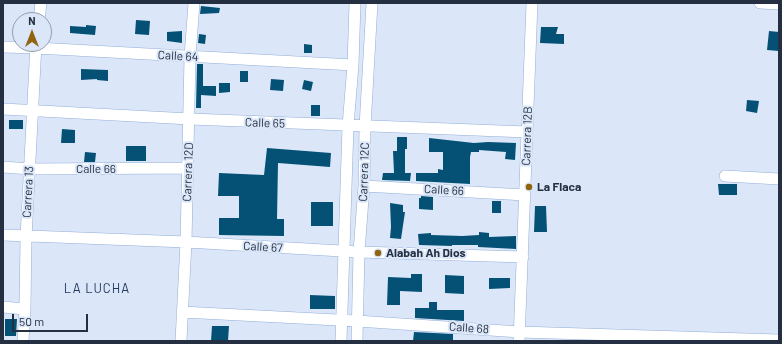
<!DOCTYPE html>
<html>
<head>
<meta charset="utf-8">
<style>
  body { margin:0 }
  #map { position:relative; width:782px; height:344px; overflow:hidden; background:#dbe7f9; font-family:Barlow,sans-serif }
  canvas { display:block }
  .frame { position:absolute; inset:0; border:4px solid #243041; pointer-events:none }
  .north { position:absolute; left:12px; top:12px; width:40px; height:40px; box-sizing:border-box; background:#dbe7f9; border:1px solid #929eaf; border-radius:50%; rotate:0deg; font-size:11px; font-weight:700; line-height:16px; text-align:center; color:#243041 }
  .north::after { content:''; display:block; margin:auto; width:14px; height:18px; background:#91650e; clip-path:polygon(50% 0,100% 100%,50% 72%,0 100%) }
  .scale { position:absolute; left:12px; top:314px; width:76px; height:18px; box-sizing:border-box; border:2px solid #243041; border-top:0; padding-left:5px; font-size:12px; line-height:14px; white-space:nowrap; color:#243041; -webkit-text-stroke:3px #dbe7f9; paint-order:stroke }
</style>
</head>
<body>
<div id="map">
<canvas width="782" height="344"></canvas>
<div class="frame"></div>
<div class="north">N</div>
<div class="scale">50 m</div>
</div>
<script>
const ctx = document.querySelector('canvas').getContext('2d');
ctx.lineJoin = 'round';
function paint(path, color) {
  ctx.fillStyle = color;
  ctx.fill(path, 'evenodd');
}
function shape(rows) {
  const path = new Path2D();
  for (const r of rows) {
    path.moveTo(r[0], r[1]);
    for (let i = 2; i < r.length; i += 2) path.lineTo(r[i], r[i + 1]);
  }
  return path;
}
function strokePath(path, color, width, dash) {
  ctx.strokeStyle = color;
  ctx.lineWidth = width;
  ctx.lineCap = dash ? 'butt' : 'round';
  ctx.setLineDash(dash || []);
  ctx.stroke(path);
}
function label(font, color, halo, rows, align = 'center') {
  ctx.font = font + ' Barlow,sans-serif';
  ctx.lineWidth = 4;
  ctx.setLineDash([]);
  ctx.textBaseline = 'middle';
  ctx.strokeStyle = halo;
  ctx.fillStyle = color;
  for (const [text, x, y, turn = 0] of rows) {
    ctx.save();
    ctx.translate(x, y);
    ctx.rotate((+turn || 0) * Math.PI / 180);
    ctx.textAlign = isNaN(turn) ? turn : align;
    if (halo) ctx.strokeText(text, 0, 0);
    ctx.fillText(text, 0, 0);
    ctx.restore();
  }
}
paint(shape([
  [201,6,220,8,219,13,200,14],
  [136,20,150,21,149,35,135,34],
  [86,25,96,26,95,35,70,33,70,26,86,27],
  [541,27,558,27,556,34,564,34,564,44,540,43],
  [182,31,182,43,167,41,167,32],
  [769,31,779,32,779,51,767,50],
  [199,34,206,35,205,44,198,43],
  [304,44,312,45,312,53,304,53],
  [197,64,203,64,203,86,216,86,216,96,201,95,201,108,196,108],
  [81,69,108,70,108,81,97,80,97,79,81,80],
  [240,71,248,71,248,82,240,82],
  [271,79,284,80,283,91,270,90],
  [304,80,313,82,311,91,302,89],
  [219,83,230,83,230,92,219,93],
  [747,100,759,101,757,113,746,111],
  [311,105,320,105,320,116,311,116],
  [9,120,23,120,23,129,9,129],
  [62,129,75,130,75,143,61,143],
  [397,137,407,137,407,149,405,149,405,173,411,173,410,181,382,180,383,173,394,173,393,151,397,151],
  [429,138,474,143,488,142,516,143,515,160,505,159,506,152,479,150,479,152,471,152,470,157,470,184,416,181,416,173,438,173,438,169,443,170,443,152,429,152],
  [126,146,146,146,146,161,126,161],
  [267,148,331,153,330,167,278,163,277,219,284,219,284,236,219,235,219,218,239,218,239,196,218,196,219,173,264,175],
  [85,152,96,153,95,162,84,162],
  [718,184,737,184,737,195,719,195],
  [421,196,433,197,433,210,419,209,419,198,421,198],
  [492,201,501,201,501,213,492,213],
  [311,202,333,202,333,226,311,226],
  [390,203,403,205,403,212,405,212,401,239,390,238,391,227],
  [535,206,546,206,547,232,534,232],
  [479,232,489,233,489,237,516,236,516,249,478,247,478,245,452,245,452,246,419,245,418,234,431,233,431,235,462,236,479,235],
  [411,274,422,274,422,292,400,291,400,305,387,305,388,277,411,278],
  [445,275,464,276,464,294,445,293],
  [489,278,510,278,510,288,489,289],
  [310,295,335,296,335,309,310,309],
  [429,302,437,302,437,310,464,310,464,321,415,318,415,308,429,308],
  [5,319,17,319,16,336,5,336],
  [212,326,229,326,228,341,211,341],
  [414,332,453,334,453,341,413,341]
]), '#045175');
const minor = shape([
  [760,3,779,4],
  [39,20,41,3],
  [3,47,36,48,353,65],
  [3,109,190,119,527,132],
  [3,167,30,169,188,168],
  [725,176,779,179],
  [364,186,525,195],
  [3,235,186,242,359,252,523,257],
  [3,307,25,309],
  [182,312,357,321,520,332,779,340],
  [23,341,25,309,26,237,36,44],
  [181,341,186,242,190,57,194,3],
  [341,341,348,126,353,65,355,3],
  [357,341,359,252,364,186,365,127,372,3],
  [519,341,532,3]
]);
strokePath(minor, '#91aed8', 12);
strokePath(minor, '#fff', 11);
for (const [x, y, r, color] of [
  [529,187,4,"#91650e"],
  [378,253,4,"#91650e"]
]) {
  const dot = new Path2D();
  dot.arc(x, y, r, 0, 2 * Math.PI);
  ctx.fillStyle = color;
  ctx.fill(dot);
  strokePath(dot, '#dbe7f9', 1.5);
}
label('12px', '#243041', '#dbe7f9', [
  ["Calle 64",178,56,3],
  ["Calle 65",265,123,2],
  ["Carrera 12B",527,136,-88],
  ["Calle 66",96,169],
  ["Carrera 12D",188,172,-88],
  ["Carrera 12C",364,172,-88],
  ["Calle 66",444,190,3],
  ["Carrera 13",28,192,-87],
  ["Calle 67",263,247,3],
  ["Calle 68",469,328,4]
]);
label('bold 12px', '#243041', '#dbe7f9', [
  ["La Flaca",537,187],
  ["Alabah Ah Dios",386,253]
], 'left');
ctx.letterSpacing = '1px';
label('13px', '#223a5e', '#dbe7f9', [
  ["LA LUCHA",97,289]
]);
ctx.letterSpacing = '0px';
</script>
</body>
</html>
